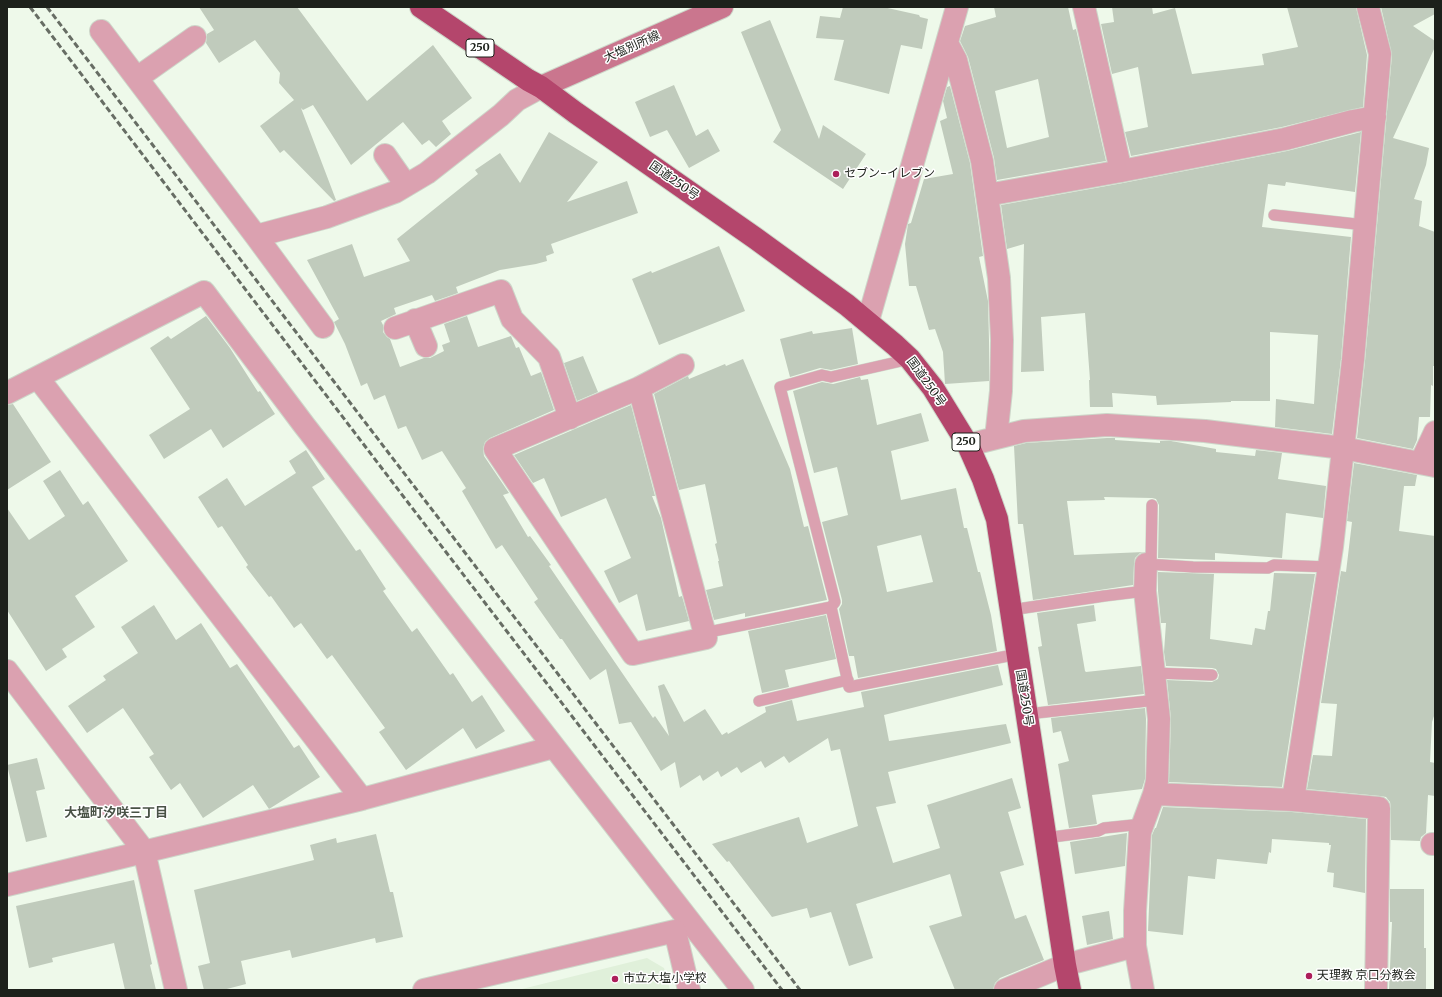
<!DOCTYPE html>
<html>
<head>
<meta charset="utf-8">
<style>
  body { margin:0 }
  #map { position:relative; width:1442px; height:997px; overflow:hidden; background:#eef9ea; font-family:Merriweather,serif }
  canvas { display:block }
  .frame { position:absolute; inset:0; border:8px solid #1d211b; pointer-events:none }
</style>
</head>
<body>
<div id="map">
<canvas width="1442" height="997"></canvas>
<div class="frame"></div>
</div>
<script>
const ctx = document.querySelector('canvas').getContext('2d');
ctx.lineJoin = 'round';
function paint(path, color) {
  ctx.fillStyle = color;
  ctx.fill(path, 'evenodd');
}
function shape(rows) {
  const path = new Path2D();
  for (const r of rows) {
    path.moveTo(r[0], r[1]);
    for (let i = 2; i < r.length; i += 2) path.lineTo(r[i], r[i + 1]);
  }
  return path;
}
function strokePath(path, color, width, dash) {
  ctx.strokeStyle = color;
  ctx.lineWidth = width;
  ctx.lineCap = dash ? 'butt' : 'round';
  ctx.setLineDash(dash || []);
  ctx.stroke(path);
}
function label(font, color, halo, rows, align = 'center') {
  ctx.font = font + ' Merriweather,"Noto Sans JP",serif';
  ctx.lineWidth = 3;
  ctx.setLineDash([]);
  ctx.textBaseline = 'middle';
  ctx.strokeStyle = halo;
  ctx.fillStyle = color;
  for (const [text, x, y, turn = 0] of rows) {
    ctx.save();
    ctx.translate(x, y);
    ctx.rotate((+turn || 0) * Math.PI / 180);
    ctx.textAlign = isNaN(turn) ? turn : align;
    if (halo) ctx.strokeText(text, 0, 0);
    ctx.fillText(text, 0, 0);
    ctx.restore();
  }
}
paint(shape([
  [647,958,664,968,670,990,518,990]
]), '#e0f0da');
paint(shape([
  [199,7,297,7,367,101,433,45,472,98,442,121,451,134,436,147,429,140,422,145,403,122,351,165,313,105,303,110,301,108,336,200,334,201,284,150,280,153,260,126,294,100,279,83,280,73,255,40,219,63,206,43,207,36,207,34,214,30],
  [843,7,883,7,919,15,920,17,928,19,922,49,901,45,889,94,834,80,844,40,816,38,820,16,840,18],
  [994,7,1068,7,1073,30,1076,29,1106,161,997,180,994,158,968,57,960,41,965,26,996,17],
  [1038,79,1049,137,1007,148,995,91],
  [1112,7,1152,7,1153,14,1175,8,1192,74,1264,65,1262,54,1298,47,1287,7,1356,7,1367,55,1363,107,1282,127,1131,156,1125,132,1148,127,1138,67,1112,74,1101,24,1114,22],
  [1381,7,1435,7,1435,14,1413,26,1435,41,1435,47,1393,138,1429,148,1426,165,1414,199,1422,201,1419,226,1435,232,1435,366,1433,366,1433,386,1431,385,1430,417,1419,417,1417,440,1413,449,1357,438,1365,361,1392,55],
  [770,20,819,139,823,125,866,154,843,189,773,142,781,130,741,32],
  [674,85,696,136,708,129,720,151,689,168,667,130,650,137,635,102],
  [950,86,970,163,983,256,979,257,988,301,989,340,989,381,945,384,943,352,935,329,929,330,916,286,909,286,905,244,908,224,911,223,924,179,953,174,940,121,947,118,943,101,947,87],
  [549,132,598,162,567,202,627,181,638,213,551,244,554,253,546,256,547,261,536,264,500,270,456,287,458,293,435,301,432,295,394,308,396,314,381,321,383,325,383,332,387,337,390,339,400,367,424,358,430,358,444,351,442,345,450,342,444,324,467,316,478,347,511,336,516,348,519,347,531,376,541,372,554,410,490,438,485,442,483,449,484,456,509,493,503,495,528,537,530,536,551,565,549,566,653,718,655,716,669,736,658,686,664,684,684,722,705,709,722,735,727,732,728,734,766,712,765,707,792,700,797,721,864,707,861,692,998,665,1003,685,884,715,889,741,1006,724,1011,743,888,772,896,803,876,807,893,863,940,848,927,805,1012,778,1021,808,1008,812,1024,865,1000,872,1015,919,1026,915,1044,960,1000,978,995,983,993,990,955,990,929,926,962,916,950,874,856,904,873,958,849,966,831,912,810,918,807,908,772,917,729,861,727,862,712,844,799,817,807,843,858,826,840,749,831,751,828,738,789,763,784,756,765,768,761,761,741,773,737,767,721,777,718,771,703,781,700,775,680,788,675,762,661,771,631,722,619,724,606,669,590,680,562,639,560,639,534,602,538,599,502,545,496,549,462,491,466,488,442,451,422,460,406,426,398,429,385,395,374,400,367,383,361,386,345,344,334,322,339,319,307,260,352,244,364,277,410,261,397,239,478,174,475,170,500,153,520,183],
  [1361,132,1355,192,1286,182,1285,186,1268,184,1262,227,1351,237,1341,359,1332,434,1275,427,1276,399,1314,404,1318,335,1270,332,1270,401,1231,401,1231,402,1157,405,1156,396,1112,393,1113,407,1090,407,1089,380,1090,380,1085,313,1041,317,1044,371,1021,372,1024,244,1007,249,1001,205,1123,183,1287,151],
  [719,246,745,311,659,345,632,279,651,271,652,273],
  [206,316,230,348,258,392,260,391,275,414,223,448,211,429,164,459,149,435,190,409,150,348,168,336,171,339],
  [852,328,858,364,831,370,820,368,790,377,780,339,812,331,813,334],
  [583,356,598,392,577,401,564,363],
  [743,359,790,469,804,527,808,526,827,600,745,617,745,613,714,620,706,590,723,586,718,561,719,561,715,544,717,543,705,484,679,490,654,394,688,376,689,379,725,364,726,366],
  [860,377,861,380,868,379,877,425,921,413,929,441,891,451,901,500,956,488,964,528,967,528,978,572,980,572,991,615,997,651,858,678,854,656,849,656,839,609,842,604,842,600,822,522,848,515,837,467,814,473,793,391,822,382,833,384],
  [921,535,933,582,887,592,877,546],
  [13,404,51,462,7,490,7,405],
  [631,405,655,496,652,496,661,518,679,597,682,596,689,621,646,631,637,594,619,603,604,571,631,558,606,498,561,517,544,478,533,483,514,455],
  [1107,438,1115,438,1115,440,1160,443,1160,441,1171,441,1216,449,1216,452,1255,456,1256,450,1282,453,1278,479,1326,486,1323,518,1286,513,1282,558,1215,553,1215,560,1158,558,1159,505,1156,499,1152,498,1104,497,1105,500,1067,501,1074,555,1144,552,1140,553,1135,558,1134,564,1133,585,1033,600,1023,524,1018,524,1014,446,1026,443],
  [306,450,325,479,312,487,356,551,360,549,386,589,383,591,412,632,417,628,450,675,453,673,472,702,482,695,505,731,476,749,463,728,406,770,379,732,385,728,332,655,327,659,301,623,294,628,271,596,269,597,246,567,248,565,222,526,218,528,198,497,227,478,245,506,296,473,289,461],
  [1354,463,1417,475,1415,486,1404,486,1399,531,1435,536,1435,713,1432,722,1430,762,1435,763,1435,796,1428,795,1426,833,1421,837,1420,841,1391,840,1391,808,1390,802,1386,797,1380,796,1307,789,1313,755,1332,756,1337,704,1321,703,1341,571,1346,572,1352,522,1347,521],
  [60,470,83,505,88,501,128,561,75,596,95,627,62,649,67,657,46,671,7,610,7,508,29,540,65,516,43,481],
  [1158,572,1214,574,1210,639,1252,645,1255,628,1265,630,1268,611,1270,611,1274,573,1315,574,1282,787,1169,782,1171,719,1167,680,1212,682,1218,679,1219,675,1216,669,1212,668,1166,666,1164,652,1166,623,1161,623,1158,591],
  [154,605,176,640,201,623,230,668,237,664,294,748,299,745,320,777,269,809,253,785,203,818,180,783,171,790,149,757,154,754,123,708,87,733,68,706,106,680,103,676,138,653,121,627],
  [1094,605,1096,621,1077,624,1085,671,1086,672,1141,666,1144,694,1048,705,1038,647,1042,646,1037,613],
  [826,615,836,659,785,670,789,687,762,693,748,631],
  [1145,708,1146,719,1145,779,1142,789,1092,795,1097,824,1069,828,1058,764,1069,761,1061,731,1053,733,1051,718],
  [37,758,45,789,36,791,47,837,26,842,7,765],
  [1163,807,1292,812,1366,819,1365,893,1333,887,1334,873,1327,872,1331,845,1329,845,1329,843,1272,839,1271,853,1269,852,1267,864,1217,859,1215,879,1188,876,1183,935,1148,931,1152,835,1155,828,1156,828],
  [1127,833,1125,866,1075,874,1070,842],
  [376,834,390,892,393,892,403,937,376,943,375,938,292,958,290,950,241,961,246,984,223,990,204,990,198,966,210,963,194,890,314,860,310,845,336,838,337,843],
  [134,880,152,964,150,965,156,990,125,990,114,943,52,958,53,962,29,968,16,906],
  [1390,889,1424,889,1424,948,1426,948,1426,990,1389,990,1392,922,1390,922],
  [1109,911,1113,939,1087,945,1082,916]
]), '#c0cbbc');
const service = shape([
  [1274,215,1365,225],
  [910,359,831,377,822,375,780,387,835,602,831,607,849,687,1018,654],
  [1146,564,1193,567,1268,568,1274,565,1329,567],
  [1151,565,1152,505],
  [1011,610,1104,596,1145,591],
  [704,633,831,607],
  [1154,673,1212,675],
  [759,701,848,680],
  [1027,714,1157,700],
  [1045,838,1098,831,1104,828,1143,824]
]);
const minor = shape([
  [1084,7,1121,171],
  [101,31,256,236,323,327],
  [947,43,956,60,982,161,999,278,1002,340,1001,391,996,438],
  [137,78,195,37],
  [385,155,406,185],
  [987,195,1121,171,1285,139,1353,121,1375,117],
  [256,236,327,217,395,192,427,173,501,115,517,100,541,87],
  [415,320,426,346],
  [868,321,957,7],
  [395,328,501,291,512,319,549,357,570,418],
  [38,378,362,799],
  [639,388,706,638,633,654,495,449,639,388,683,365],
  [7,393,204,292,304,425,743,990],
  [968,445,1024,431,1107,425,1205,431,1343,448,1435,466],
  [1421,462,1435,432],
  [1146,564,1145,591,1159,719,1157,781,1154,794],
  [7,671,144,851,176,990],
  [1293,800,1332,547,1353,360,1380,54,1368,7],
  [1432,844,1435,844],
  [7,885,362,799,554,747],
  [1005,990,1065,965,1135,946],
  [1143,990,1135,946,1135,911,1140,832,1154,794,1293,800,1379,808,1376,990]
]);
const tertiary = shape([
  [424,990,675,931,689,990]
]);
const secondary = shape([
  [541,87,722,7]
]);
const trunk = shape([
  [421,7,528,80,541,87,576,113,755,238,847,305,895,345,910,359,933,388,968,445,983,479,997,519,1065,965,1070,990]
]);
strokePath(service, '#cdd6c9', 12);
strokePath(minor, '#cdd6c9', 24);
strokePath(tertiary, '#cdd6c9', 24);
strokePath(secondary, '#cdd6c9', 24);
strokePath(trunk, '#cdd6c9', 24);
strokePath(service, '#dba1b0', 11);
strokePath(minor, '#dba1b0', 22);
strokePath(tertiary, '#dba1b0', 22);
strokePath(secondary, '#ca768e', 22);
strokePath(trunk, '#b4466c', 22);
strokePath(shape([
  [30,7,403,496,782,990],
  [47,7,800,990]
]), '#676d64', 3, [6, 3]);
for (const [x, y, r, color] of [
  [836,174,4,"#ac1e5a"],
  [1309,976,4,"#ac1e5a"],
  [615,979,4,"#ac1e5a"]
]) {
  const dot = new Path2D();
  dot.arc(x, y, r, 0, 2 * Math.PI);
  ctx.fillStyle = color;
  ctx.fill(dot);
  strokePath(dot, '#fff', 1.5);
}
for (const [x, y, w] of [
  [480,48,28],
  [966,442,28]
]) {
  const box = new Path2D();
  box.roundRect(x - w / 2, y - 9, w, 18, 3);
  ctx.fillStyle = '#fff';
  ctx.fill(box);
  strokePath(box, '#1d211b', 1);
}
label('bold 11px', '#1d211b', null, [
  ["250",480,48],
  ["250",966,442]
]);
label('12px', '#1d211b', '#fff', [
  ["大塩別所線",632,47,-24],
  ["国道250号",674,181,35],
  ["国道250号",926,382,54],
  ["国道250号",1024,698,81]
]);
label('12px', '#1d211b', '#fff', [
  ["セブン-イレブン",844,174],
  ["天理教 京口分教会",1317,976],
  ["市立大塩小学校",623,979]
], 'left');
label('bold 13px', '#495246', '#fff', [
  ["大塩町汐咲三丁目",116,813]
]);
</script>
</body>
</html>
